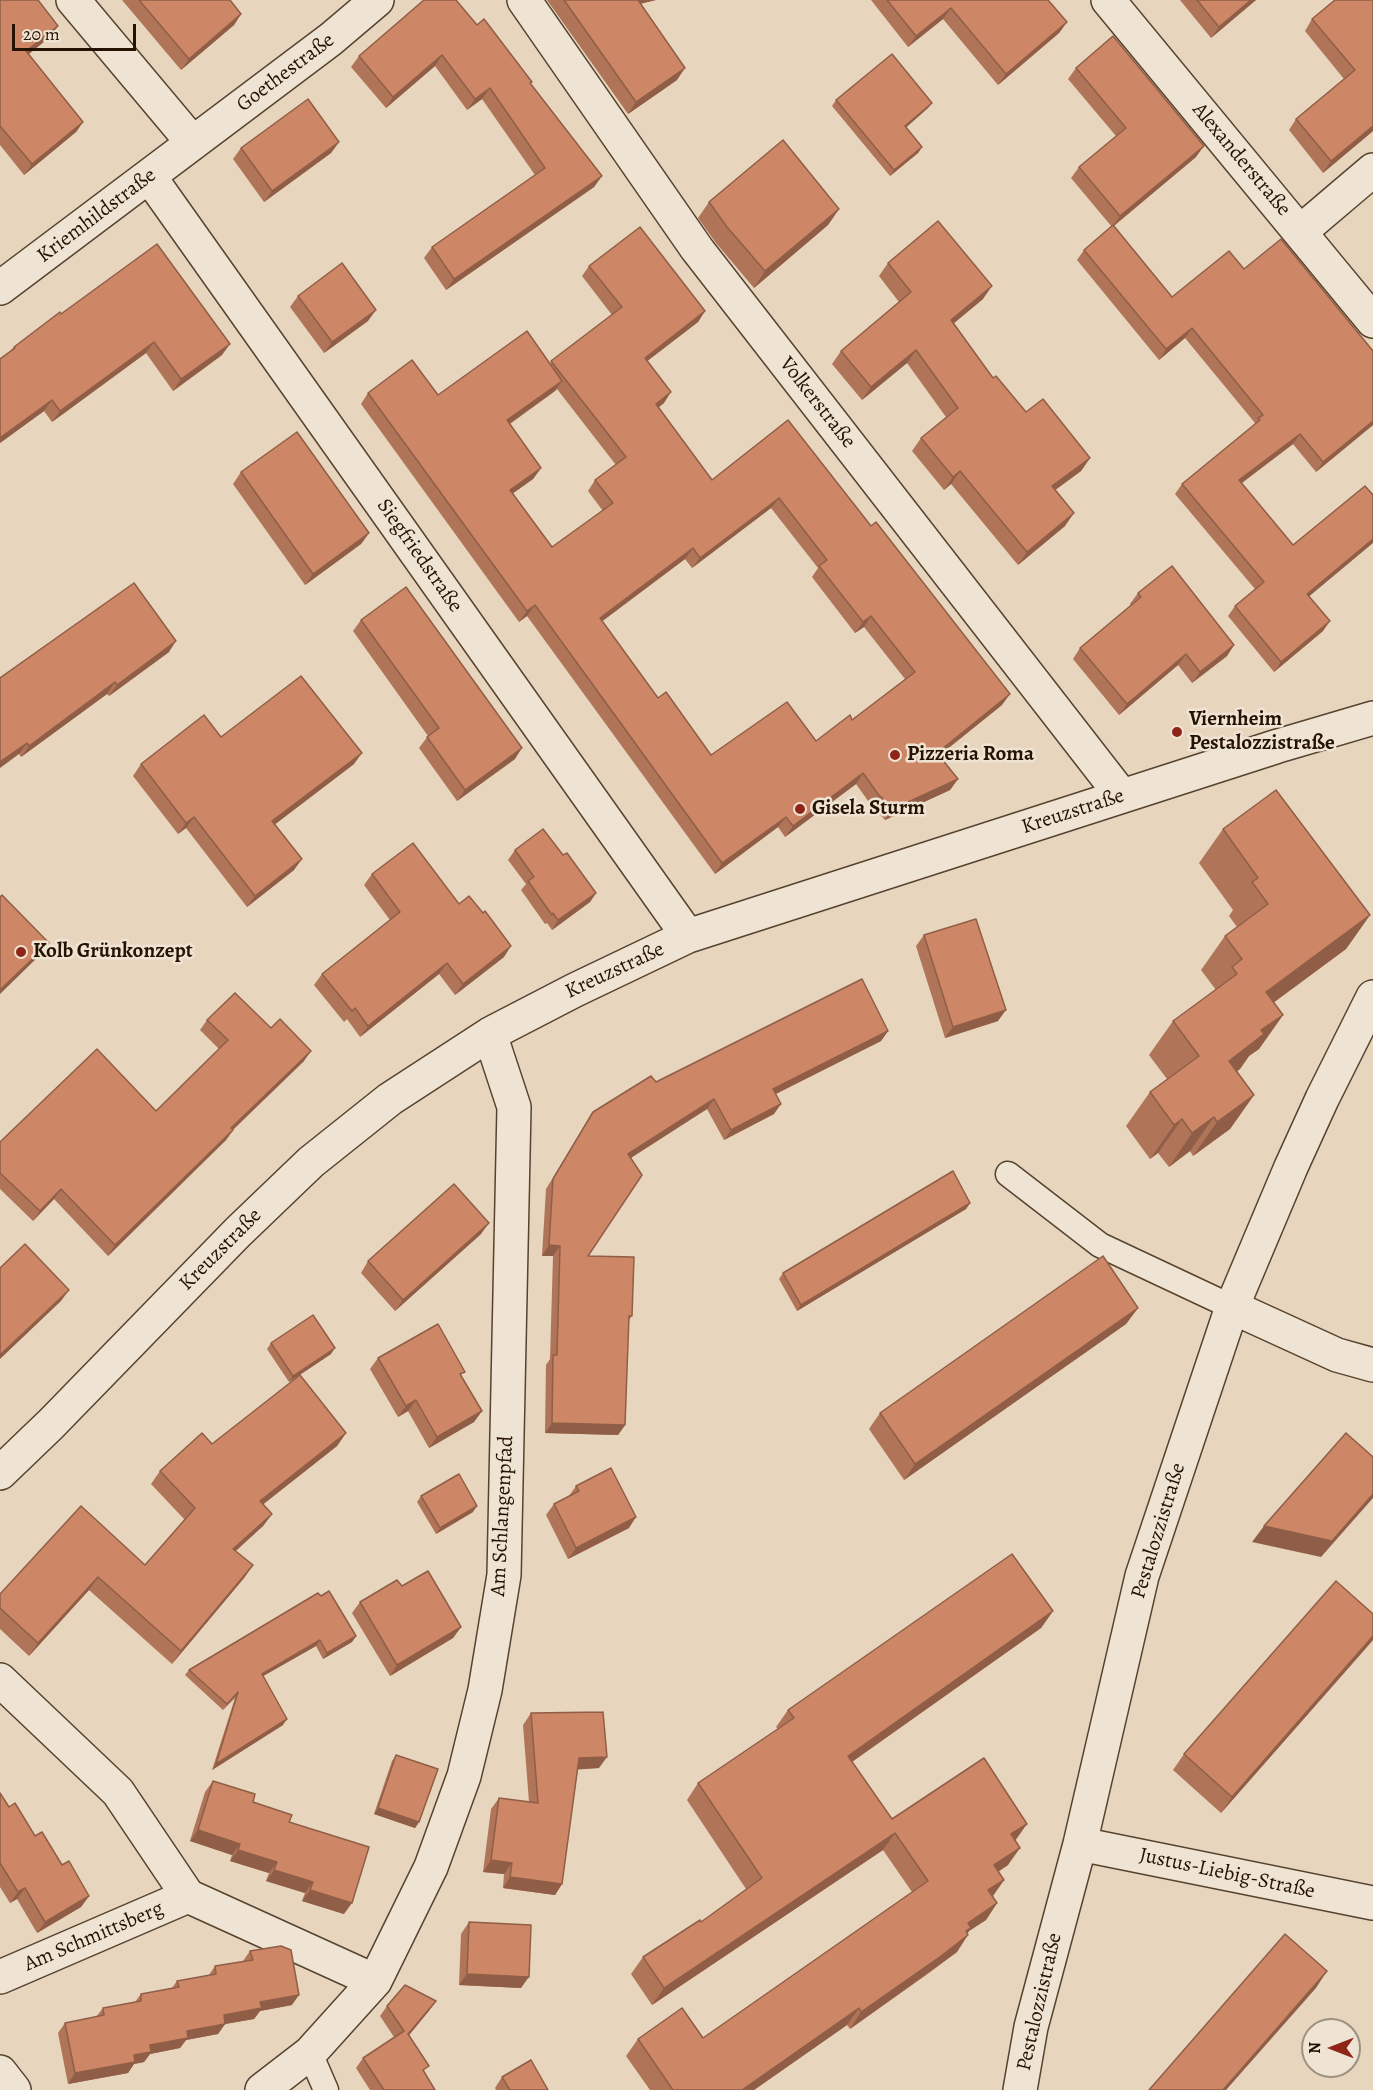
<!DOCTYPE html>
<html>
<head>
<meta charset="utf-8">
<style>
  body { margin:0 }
  #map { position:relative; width:1373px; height:2090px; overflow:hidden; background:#e7d5bd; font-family:Alegreya,serif }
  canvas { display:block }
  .north { position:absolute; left:1301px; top:2018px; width:60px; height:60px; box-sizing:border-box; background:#efe4d4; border:2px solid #9e907f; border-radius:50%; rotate:270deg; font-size:16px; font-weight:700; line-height:24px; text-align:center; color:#251200 }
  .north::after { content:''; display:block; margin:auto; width:21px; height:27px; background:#8f2418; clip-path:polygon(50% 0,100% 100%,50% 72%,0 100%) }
  .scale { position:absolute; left:12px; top:24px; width:124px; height:27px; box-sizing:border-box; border:3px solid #251200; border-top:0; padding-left:8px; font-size:18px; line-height:21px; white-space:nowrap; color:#251200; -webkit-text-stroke:4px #efe4d4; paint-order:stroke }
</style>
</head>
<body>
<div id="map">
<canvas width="1373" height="2090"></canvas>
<div class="north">N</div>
<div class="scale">20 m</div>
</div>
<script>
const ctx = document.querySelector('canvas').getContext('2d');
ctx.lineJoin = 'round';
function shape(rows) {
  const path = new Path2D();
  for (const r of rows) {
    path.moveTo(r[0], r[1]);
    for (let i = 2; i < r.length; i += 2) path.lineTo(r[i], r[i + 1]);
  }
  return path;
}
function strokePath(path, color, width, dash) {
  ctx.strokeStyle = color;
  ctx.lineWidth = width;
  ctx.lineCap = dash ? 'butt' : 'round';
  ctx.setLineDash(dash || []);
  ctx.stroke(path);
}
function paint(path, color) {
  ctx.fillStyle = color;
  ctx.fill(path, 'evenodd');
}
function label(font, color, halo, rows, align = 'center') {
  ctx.font = font + ' Alegreya,serif';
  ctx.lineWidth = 5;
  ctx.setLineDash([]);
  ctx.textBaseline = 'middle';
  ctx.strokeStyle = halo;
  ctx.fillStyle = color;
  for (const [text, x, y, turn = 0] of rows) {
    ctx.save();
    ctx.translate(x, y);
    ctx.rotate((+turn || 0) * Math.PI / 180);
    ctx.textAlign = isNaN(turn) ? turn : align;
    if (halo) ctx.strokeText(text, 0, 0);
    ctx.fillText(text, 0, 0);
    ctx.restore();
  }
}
const lane = shape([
  [1008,1174,1100,1245,1232,1307],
  [310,2053,326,2090]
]);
const street = shape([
  [73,0,193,143],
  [524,0,697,249,1122,796],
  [1108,0,1373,321],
  [149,176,688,936],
  [1300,232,1373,170],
  [0,288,331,39,377,0],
  [1232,1307,1337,1355,1373,1365],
  [0,1473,51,1424,238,1232,311,1162,390,1099,490,1034,575,990,688,936,1278,746,1373,718],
  [0,1680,118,1792,188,1896,375,1981],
  [1080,1844,1373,1903],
  [0,1977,188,1896],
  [0,2072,14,2090],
  [262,2090,310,2053,375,1981,431,1867,464,1776,485,1690,504,1575,514,1107,490,1034],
  [1020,2090,1031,2027,1080,1844,1142,1576,1232,1307,1291,1167,1322,1099,1373,997]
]);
strokePath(lane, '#56432f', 27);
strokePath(street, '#56432f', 36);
strokePath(lane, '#efe4d4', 24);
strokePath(street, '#efe4d4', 33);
paint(shape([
  [0,0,51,36,29,54,83,122,76,132,24,175,0,145],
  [122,0,230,0,241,14,234,25,181,70],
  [547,0,656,0,640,4,677,80,628,114],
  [871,0,1048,0,1067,22,1059,33,998,85,943,19,908,47],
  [1180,0,1256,0,1211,38],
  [1335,0,1373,131,1323,173,1289,130,1296,119,1344,79,1305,31,1312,19],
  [477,25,531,84,602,176,594,187,446,290,424,258,432,247,535,175,482,99,467,110,435,66,386,108,351,67,359,56],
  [1076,68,1196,157,1114,226,1172,297,1244,269,1373,351,1373,425,1316,472,1293,444,1242,483,1309,596,1323,631,1274,672,1228,616,1235,606,1255,589,1175,494,1182,484,1252,427,1255,423,1185,338,1159,360,1077,260,1084,250,1112,227,1071,178,1079,167,1116,136,1068,79],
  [836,100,932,103,928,108,906,127,922,147,918,153,890,176,832,106],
  [339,142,331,153,264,202,233,159,241,148],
  [709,202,839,209,828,225,754,288,716,243,698,218],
  [888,263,983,299,954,323,993,378,1026,412,1090,458,1081,471,1055,490,1065,526,1018,565,951,484,944,490,912,451,921,438,946,417,907,363,862,400,832,364,841,351,899,302,879,276],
  [589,266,705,311,698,322,647,361,664,403,658,408,712,480,788,420,1002,705,939,756,958,779,950,790,885,820,871,805,856,784,785,837,778,827,715,874,527,616,519,622,361,404,368,393,438,395,550,363,612,315,582,276],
  [557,389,616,465,595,480,588,491,603,511,552,547,512,494,533,479,541,468,510,424,555,391],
  [771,508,818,568,812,577,855,633,864,627,905,679,852,720,816,741,711,755,658,698,602,621,685,559,692,568],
  [298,296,368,321,324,353,290,307],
  [61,314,222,355,173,391,146,353,52,422,44,411,0,443,0,359,10,351,14,347],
  [241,472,369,533,361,544,305,585,233,484],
  [1138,593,1234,645,1227,656,1192,683,1178,665,1119,715,1073,659,1080,648,1131,606,1130,604],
  [361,620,515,759,457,801,419,748,428,736,353,631],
  [169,652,109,696,107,694,21,757,19,754,0,678],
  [221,737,354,764,275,824,294,870,247,907,186,828,178,834,133,776,141,764],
  [1223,829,1370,915,1346,949,1274,1002,1283,1015,1259,1049,1249,1056,1240,1069,1237,1071,1254,1095,1230,1129,1193,1156,1190,1151,1169,1167,1158,1153,1150,1159,1126,1126,1150,1092,1167,1079,1149,1055,1173,1021,1216,990,1201,970,1225,936,1237,927,1229,916,1233,910,1199,863],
  [515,850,563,855,596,893,590,902,552,930,547,923,545,924,521,890,526,884,508,860],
  [372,874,459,904,504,957,455,995,439,974,360,1037,347,1019,344,1022,314,985,322,974,390,920,364,885],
  [924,935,998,1021,945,1038,916,946],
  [207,1020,304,1061,233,1130,226,1140,108,1256,54,1199,33,1221,0,1189,0,1142,156,1111,219,1049,200,1030],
  [888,1031,881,1041,775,1094,774,1114,724,1140,707,1109,631,1158,588,1256,632,1316,628,1321,625,1425,618,1435,545,1433,546,1365,550,1359,553,1256,542,1256,546,1189,593,1112,656,1082],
  [970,1203,966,1209,797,1311,779,1279,783,1273],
  [481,1234,395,1311,361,1273,368,1261],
  [1138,1308,1126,1324,904,1480,869,1429,880,1413],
  [271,1343,331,1354,289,1382,267,1349],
  [378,1358,462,1377,482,1411,474,1422,429,1448,408,1411,398,1417,370,1369],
  [346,1433,337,1446,263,1504,272,1514,263,1526,236,1551,253,1565,244,1578,172,1664,89,1590,29,1656,0,1629,0,1594,145,1565,185,1520,151,1484,160,1471,212,1444],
  [576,1486,629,1528,568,1559,546,1515,554,1504,569,1496],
  [421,1496,473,1512,436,1534,417,1502],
  [402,1586,461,1627,453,1638,390,1676,352,1613,360,1602],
  [318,1593,356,1636,352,1642,323,1659,316,1646,263,1676,283,1725,212,1770,235,1698,223,1710,185,1675,189,1670],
  [1053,1611,1041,1628,852,1762,892,1819,1015,1841,1008,1865,998,1872,1004,1880,993,1896,997,1903,986,1920,969,1931,957,1952,929,1973,850,2029,847,2025,754,2090,650,2090,626,2056,638,2039,703,2038,912,1892,883,1850,652,2005,631,1974,643,1957,701,1922,746,1889,687,1800,698,1783,778,1729,776,1727,788,1710],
  [1373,1640,1221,1813,1173,1770,1184,1754],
  [531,1713,599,1768,578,1769,562,1884,555,1895,503,1888,504,1874,483,1872,491,1809,499,1798,529,1802,523,1725],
  [396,1755,419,1822,415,1828,374,1814,392,1761],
  [213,1781,289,1822,344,1914,302,1901,305,1893,266,1881,269,1873,230,1861,232,1855,190,1841,205,1792],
  [0,1793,9,1807,89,1896,81,1907,37,1933,17,1899,10,1903,0,1887],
  [469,1922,521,1988,459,1985,461,1934],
  [250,1951,292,2005,260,2011,254,2019,225,2024,218,2034,186,2040,180,2048,150,2054,144,2062,134,2064,128,2073,68,2084,58,2033,65,2023,96,2017,103,2008,135,2002,141,1994,172,1988,177,1981,209,1975,215,1966,243,1961],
  [436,2001,428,2012,409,2035,424,2073,435,2090,370,2090,356,2068,363,2058,394,2037,380,2016,387,2006],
  [502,2077,548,2090,496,2090,495,2088]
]), '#b07458');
paint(shape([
  [631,0,656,0,626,7],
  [1251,0,1256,0,1211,38,1219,27],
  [951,8,943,19,908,47,916,36],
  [241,14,234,25,181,70,189,59],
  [1067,22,1059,33,998,85,1006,74],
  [58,26,51,36,19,62,26,51],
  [442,55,435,66,386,108,393,97],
  [685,68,677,80,628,114,636,102],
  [490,88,482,99,467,110,475,99],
  [932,103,928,108,901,132,905,126],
  [83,122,76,132,24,175,32,164],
  [1373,126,1373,131,1323,173,1331,161],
  [339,142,331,153,264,202,272,191],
  [1204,146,1196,157,1112,227,1120,216],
  [922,147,918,153,890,176,894,170],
  [602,176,594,187,446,290,454,279],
  [839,209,828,225,754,288,765,271],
  [992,286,983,299,942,333,951,320],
  [376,310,368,321,324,353,332,342],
  [705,311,698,322,637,369,645,358],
  [1192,328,1185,338,1159,360,1166,349],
  [154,342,146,353,52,422,60,411],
  [230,344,222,355,173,391,181,379],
  [916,350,907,363,862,400,871,387],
  [562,381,555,391,499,431,507,420],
  [671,392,664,403,648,415,656,404],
  [52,400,44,411,0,443,0,438],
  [1373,421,1373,425,1316,472,1323,462],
  [1300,434,1293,444,1232,490,1239,480],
  [1090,458,1081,471,1043,499,1052,486],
  [541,468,533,479,502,501,510,490],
  [960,471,951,484,944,490,953,477],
  [779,498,771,508,692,568,700,558],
  [1074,513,1065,526,1018,565,1027,552],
  [369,533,361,544,305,585,313,574],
  [1373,539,1373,543,1300,604,1307,594],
  [693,548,685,559,592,629,600,618],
  [535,605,527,616,519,622,527,611],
  [871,616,864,627,855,633,863,622],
  [1330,621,1323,631,1274,672,1281,662],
  [176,641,169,652,109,696,117,685],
  [1234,645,1227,656,1192,683,1200,672],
  [1186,654,1178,665,1119,715,1127,704],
  [115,682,107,694,21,757,29,746],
  [1010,694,1002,705,929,763,937,753],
  [27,743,19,754,0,768,0,762],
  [522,748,515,759,457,801,465,790],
  [362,753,354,764,265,832,272,821],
  [863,773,856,784,785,837,793,826],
  [958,779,950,790,885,820,893,809],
  [194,817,186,828,178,834,186,823],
  [786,817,778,827,715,874,722,863],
  [302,859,294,870,247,907,255,896],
  [596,893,590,902,552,930,558,920],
  [1370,915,1346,949,1242,1026,1266,992],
  [49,943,41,954,0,994,0,990],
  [511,946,504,957,455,995,463,984],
  [447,963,439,974,360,1037,368,1026],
  [1006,1010,998,1021,945,1038,953,1027],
  [1283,1015,1259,1049,1249,1056,1240,1069,1205,1095,1229,1061,1261,1030],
  [888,1031,881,1041,766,1099,773,1089],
  [311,1051,304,1061,224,1138,231,1128],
  [1254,1095,1230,1129,1193,1156,1217,1122],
  [714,1099,707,1109,621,1164,628,1154],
  [781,1104,774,1114,724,1140,731,1130],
  [1214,1117,1190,1151,1169,1167,1192,1133],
  [1182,1119,1158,1153,1150,1159,1174,1125],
  [233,1130,226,1140,108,1256,115,1245],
  [61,1189,54,1199,33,1221,40,1211],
  [970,1203,966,1209,797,1311,801,1305],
  [489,1223,481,1234,395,1311,403,1300],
  [549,1245,560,1246,553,1256,542,1256],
  [69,1290,61,1301,0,1359,0,1355],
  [1138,1308,1126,1324,904,1480,915,1464],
  [335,1348,331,1354,289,1382,293,1376],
  [416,1400,408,1411,398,1417,406,1406],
  [482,1411,474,1422,429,1448,437,1437],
  [552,1423,625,1425,618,1435,545,1433],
  [346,1433,337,1446,251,1514,260,1501],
  [1373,1494,1373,1498,1321,1557,1252,1542,1264,1526],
  [477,1506,473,1512,436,1534,440,1528],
  [272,1514,263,1526,224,1561,233,1549],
  [636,1517,629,1528,568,1559,576,1548],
  [253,1565,244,1578,172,1664,181,1651],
  [98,1577,89,1590,29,1656,38,1643],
  [1053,1611,1041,1628,836,1773,848,1756],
  [461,1627,453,1638,390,1676,397,1665],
  [356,1636,352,1642,323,1659,327,1653],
  [1373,1636,1373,1640,1221,1813,1232,1797],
  [320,1640,316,1646,258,1679,262,1674],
  [287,1719,283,1725,212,1770,216,1764],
  [607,1757,599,1768,571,1770,579,1758],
  [378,1808,419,1822,415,1828,374,1814],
  [1027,1824,1015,1841,1011,1834],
  [198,1830,240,1844,232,1855,190,1841],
  [895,1833,883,1850,652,2005,664,1988],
  [1020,1848,1008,1865,982,1882,994,1865],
  [238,1850,277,1862,269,1873,230,1861],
  [491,1860,512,1863,504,1874,483,1872],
  [274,1870,313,1882,305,1893,266,1881],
  [510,1877,562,1884,555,1895,503,1888],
  [1004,1880,992,1897,988,1890],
  [25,1888,17,1899,10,1903,18,1892],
  [310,1890,352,1903,344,1914,302,1901],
  [89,1896,81,1907,37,1933,45,1922],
  [997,1903,986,1920,969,1931,964,1939,968,1935,957,1952,850,2029,861,2012,968,1923],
  [1327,1971,1316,1988,1226,2090,1223,2090],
  [467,1974,529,1977,521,1988,459,1985],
  [299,1995,292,2005,260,2011,254,2019,225,2024,218,2034,186,2040,180,2048,150,2054,144,2062,134,2064,128,2073,68,2084,75,2073,134,2055,150,2045,224,2015,260,2002],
  [436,2001,428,2012,401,2045,408,2034],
  [859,2008,847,2025,754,2090,742,2090]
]), '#905e47');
const building = shape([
  [0,0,38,0,58,26,26,51,83,122,32,164,0,126,0,0],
  [139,0,230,0,241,14,189,59,139,0],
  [424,0,456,0,477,25,484,19,532,82,530,83,602,176,454,279,432,247,545,168,490,88,475,99,442,55,393,97,359,56,424,0],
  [564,0,638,0,685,68,636,102,564,0],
  [887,0,1048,0,1067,22,1006,74,951,8,916,36,887,0],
  [1197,0,1251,0,1219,27,1197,0],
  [1335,0,1373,0,1373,126,1331,161,1296,119,1355,70,1312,19,1335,0],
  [1113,36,1204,146,1120,216,1079,167,1126,128,1076,68,1113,36],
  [892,54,932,103,905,126,922,147,894,170,836,100,892,54],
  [308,99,339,142,272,191,241,148,308,99],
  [783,140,839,209,765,271,727,227,709,202,783,140],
  [938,221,992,286,951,320,993,378,996,376,1026,412,1043,399,1090,458,1052,486,1074,513,1027,552,960,471,953,477,921,438,958,408,916,350,871,387,841,351,911,292,888,263,938,221],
  [1113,225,1172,297,1229,251,1244,269,1281,239,1373,351,1373,421,1323,462,1300,434,1239,480,1293,545,1365,486,1373,495,1373,539,1307,594,1330,621,1281,662,1235,606,1264,582,1182,484,1260,420,1258,418,1263,415,1192,328,1166,349,1084,250,1113,225],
  [640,227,705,311,645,358,671,392,656,404,712,480,788,420,871,526,876,522,1010,694,937,753,958,779,893,809,878,794,863,773,793,826,786,817,722,863,535,605,527,611,368,393,412,360,438,395,527,331,562,381,507,420,541,468,510,490,552,547,613,503,595,480,626,457,551,361,622,307,589,266,640,227],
  [779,498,827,560,819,566,863,622,871,616,915,672,852,720,850,715,816,741,787,702,711,755,666,692,658,698,600,618,693,548,700,558,779,498],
  [157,244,230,344,181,379,154,342,60,411,52,400,0,438,0,359,15,348,14,347,60,312,61,314,157,244],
  [342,263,376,310,332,342,298,296,342,263],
  [297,432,369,533,313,574,241,472,297,432],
  [1172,566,1234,645,1200,672,1186,654,1127,704,1080,648,1141,597,1138,593,1172,566],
  [134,583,176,641,117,685,115,682,29,746,27,743,0,762,0,678,134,583],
  [406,587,522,748,465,790,427,737,439,728,361,620,406,587],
  [301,676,362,753,272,821,302,859,255,896,194,817,186,823,141,764,204,715,221,737,301,676],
  [1276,790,1370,915,1266,992,1283,1015,1261,1030,1264,1034,1229,1061,1254,1095,1217,1122,1214,1117,1192,1133,1182,1119,1174,1125,1150,1092,1199,1056,1173,1021,1237,974,1232,967,1242,959,1225,936,1268,904,1252,882,1258,878,1223,829,1276,790],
  [543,829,563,855,567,853,596,893,558,920,553,913,552,915,528,881,534,877,515,850,543,829],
  [413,843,459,904,469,896,483,913,485,911,511,946,463,984,447,963,368,1026,355,1008,352,1011,322,974,400,912,372,874,413,843],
  [2,895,49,943,0,990,0,897,2,895],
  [976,919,1006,1010,953,1027,924,935,976,919],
  [862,979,888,1031,773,1089,781,1104,731,1130,714,1099,628,1154,642,1175,588,1256,634,1257,632,1316,629,1316,625,1425,552,1423,553,1355,557,1355,560,1246,549,1245,553,1179,593,1112,651,1076,656,1082,862,979],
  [235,993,271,1028,280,1019,311,1051,231,1128,233,1130,115,1245,61,1189,40,1211,0,1173,0,1142,97,1049,156,1111,228,1040,207,1020,235,993],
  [953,1171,970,1203,801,1305,783,1273,953,1171],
  [454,1184,489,1223,403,1300,368,1261,454,1184],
  [25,1244,69,1290,0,1355,0,1268,25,1244],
  [1103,1256,1138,1308,915,1464,880,1413,1103,1256],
  [313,1315,335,1348,293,1376,271,1343,313,1315],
  [438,1324,465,1372,460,1374,482,1411,437,1437,416,1400,406,1406,378,1358,438,1324],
  [300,1375,346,1433,260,1501,272,1514,233,1549,253,1565,181,1651,98,1577,38,1643,0,1608,0,1594,81,1506,145,1565,195,1508,160,1471,202,1433,212,1444,300,1375],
  [1346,1433,1373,1457,1373,1494,1332,1541,1264,1526,1346,1433],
  [611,1468,636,1517,576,1548,554,1504,579,1491,576,1486,611,1468],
  [459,1474,477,1506,440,1528,421,1496,459,1474],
  [1012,1554,1053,1611,848,1756,892,1819,984,1758,1027,1824,1011,1834,1020,1848,994,1865,1004,1880,988,1890,997,1903,968,1923,971,1928,966,1931,968,1935,941,1956,861,2012,859,2008,742,2090,673,2090,638,2039,682,2008,703,2038,928,1881,895,1833,664,1988,643,1957,700,1920,701,1922,762,1878,698,1783,794,1718,788,1710,1012,1554],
  [428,1571,461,1627,397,1665,360,1602,397,1580,402,1586,428,1571],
  [1336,1581,1373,1614,1373,1636,1232,1797,1184,1754,1336,1581],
  [329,1591,356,1636,327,1653,320,1640,262,1674,287,1719,216,1764,238,1692,227,1704,189,1670,318,1593,321,1596,329,1591],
  [603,1712,607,1757,579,1758,562,1884,510,1877,512,1863,491,1860,499,1798,538,1803,531,1713,603,1712],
  [396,1755,438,1769,419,1822,378,1808,396,1755],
  [213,1781,255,1794,253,1802,292,1815,289,1822,369,1847,352,1903,310,1890,313,1882,274,1870,277,1862,238,1850,240,1844,198,1830,213,1781],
  [0,1793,9,1807,15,1803,35,1836,42,1832,62,1865,69,1861,89,1896,45,1922,25,1888,18,1892,0,1863,0,1793],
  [469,1922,531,1925,529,1977,467,1974,469,1922],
  [1285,1934,1327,1971,1223,2090,1149,2090,1285,1934],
  [281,1946,291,1950,299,1995,260,2002,262,2008,224,2015,225,2024,187,2031,188,2038,150,2045,151,2052,134,2055,135,2062,75,2073,65,2023,104,2015,103,2008,141,2001,141,1994,179,1987,177,1981,216,1974,215,1966,253,1960,250,1951,281,1946],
  [405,1985,436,2001,408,2034,429,2066,423,2070,435,2090,384,2090,363,2058,404,2031,387,2006,405,1985],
  [531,2060,548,2090,510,2090,502,2077,531,2060]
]);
paint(building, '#cd8766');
strokePath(building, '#905e47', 1.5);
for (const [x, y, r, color] of [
  [1177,732,6,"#8f2418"],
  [895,755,6,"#8f2418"],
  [800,809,6,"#8f2418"],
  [21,952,6,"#8f2418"]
]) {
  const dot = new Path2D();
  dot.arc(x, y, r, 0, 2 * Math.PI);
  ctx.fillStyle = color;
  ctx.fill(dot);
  strokePath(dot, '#efe4d4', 2);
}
label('21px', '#251200', '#efe4d4', [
  ["Goethestraße",286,73,-37],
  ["Alexanderstraße",1241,160,50],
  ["Kriemhildstraße",97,216,-37],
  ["Volkerstraße",817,403,52],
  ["Siegfriedstraße",419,556,55],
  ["Kreuzstraße",1073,812,-18],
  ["Kreuzstraße",615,971,-25],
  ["Kreuzstraße",221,1250,-45],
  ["Am Schlangenpfad",503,1516,-87],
  ["Pestalozzistraße",1159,1531,-73],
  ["Justus-Liebig-Straße",1227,1874,12],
  ["Am Schmittsberg",94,1937,-23],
  ["Pestalozzistraße",1040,2002,-77]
]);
label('bold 21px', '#251200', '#efe4d4', [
  ["Viernheim",1189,720],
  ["Pestalozzistraße",1189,744],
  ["Pizzeria Roma",907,755],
  ["Gisela Sturm",812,809],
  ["Kolb Grünkonzept",33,952]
], 'left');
</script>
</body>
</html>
